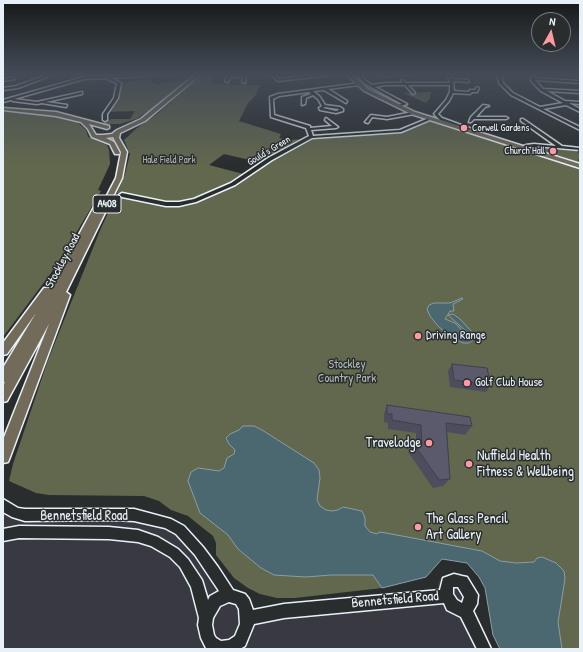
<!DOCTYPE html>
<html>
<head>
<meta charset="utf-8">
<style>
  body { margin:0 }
  #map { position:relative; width:583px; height:652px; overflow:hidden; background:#2a2d2e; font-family:"Patrick Hand",sans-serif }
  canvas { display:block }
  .frame { position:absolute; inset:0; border:4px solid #e8f1f8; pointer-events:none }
  .north { position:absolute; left:531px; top:12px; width:40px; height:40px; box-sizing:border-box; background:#2a2d2e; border:1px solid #767b7f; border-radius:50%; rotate:8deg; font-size:11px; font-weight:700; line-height:16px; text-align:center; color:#e8f1f8 }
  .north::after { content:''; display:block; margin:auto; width:14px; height:18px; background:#ff9aa2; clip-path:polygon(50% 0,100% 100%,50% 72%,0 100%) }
</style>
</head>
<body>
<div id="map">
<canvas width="583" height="652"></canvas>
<div class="frame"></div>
<div class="north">N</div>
</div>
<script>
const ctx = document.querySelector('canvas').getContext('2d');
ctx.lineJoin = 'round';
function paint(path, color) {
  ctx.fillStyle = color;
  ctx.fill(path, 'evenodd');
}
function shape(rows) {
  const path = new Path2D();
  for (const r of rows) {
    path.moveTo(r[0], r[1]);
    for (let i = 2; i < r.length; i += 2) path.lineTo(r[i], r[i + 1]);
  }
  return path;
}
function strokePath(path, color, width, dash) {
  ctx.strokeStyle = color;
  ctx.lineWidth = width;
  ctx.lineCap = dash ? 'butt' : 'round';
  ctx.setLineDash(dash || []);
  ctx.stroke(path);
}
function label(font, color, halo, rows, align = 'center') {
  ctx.font = font + ' "Patrick Hand",sans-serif';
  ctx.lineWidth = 3;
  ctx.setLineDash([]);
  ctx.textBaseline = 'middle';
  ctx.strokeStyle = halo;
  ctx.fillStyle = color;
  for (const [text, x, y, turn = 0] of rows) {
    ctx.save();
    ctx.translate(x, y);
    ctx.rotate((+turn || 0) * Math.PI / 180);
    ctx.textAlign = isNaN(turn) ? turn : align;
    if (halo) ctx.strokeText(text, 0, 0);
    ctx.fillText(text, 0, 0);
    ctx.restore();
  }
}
paint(shape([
  [3,507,17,513,165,520,250,616,439,592,438,583,441,578,448,575,456,575,471,607,482,649,3,649]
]), '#393a41');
paint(shape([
  [203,74,215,74,211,84,260,85,255,96,248,103,239,121,281,134,279,138,289,140,396,133,427,122,436,121,532,149,530,148,580,151,580,159,577,160,580,161,580,649,500,649,493,635,485,588,479,577,467,563,442,559,426,577,382,588,295,598,277,598,260,594,248,588,234,578,216,555,216,543,213,536,188,516,171,510,159,501,144,496,49,495,36,493,9,481,13,464,48,360,101,228,117,194,120,195,117,193,125,174,130,154,124,140,137,128,156,115],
  [224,154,263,163,247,175,209,165],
  [146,79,157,84,186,80,152,109,136,119,120,124,100,124,111,119,130,119,135,111,107,112,116,98,119,83],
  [431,92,430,98,426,103,403,93],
  [3,110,57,116,76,121,86,130,88,137,107,145,109,150,110,164,98,190,101,191,69,245,51,273,3,337]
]), '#62684e');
const water = shape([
  [462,298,463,299,453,304,454,311,450,311,445,319,455,323,466,335,468,336,467,332,448,315,453,314,460,319,473,333,474,339,469,343,463,343,452,338,438,326,430,316,427,309,429,305,434,303,450,303,462,298],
  [243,426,254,426,262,430,314,463,319,470,320,478,317,500,320,506,326,510,332,511,338,510,343,507,362,511,365,518,365,526,370,532,377,534,379,532,386,533,482,551,500,561,516,563,534,562,537,558,542,557,556,563,564,571,565,579,558,622,562,649,500,649,493,635,485,588,479,577,467,563,442,559,426,577,382,588,373,575,331,575,306,577,274,575,261,568,238,549,228,535,200,513,188,481,191,472,198,468,219,471,224,468,227,458,234,454,235,450,229,444,226,438,230,434,239,430,243,426]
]);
paint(water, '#4b676f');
strokePath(water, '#8a9ea6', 1);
const minor = shape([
  [50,74,55,74,18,88,3,90,3,88,16,86,50,74],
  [144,74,174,74,111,78,121,83,118,98,107,114,107,120,105,121,103,120,103,114,114,98,117,83,109,80,108,78,84,79,14,99,37,102,82,92,82,94,46,102,67,105,66,107,42,103,37,104,13,101,11,100,3,102,3,100,84,77,144,74],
  [239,74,246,75,245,83,242,82,243,77,230,77,228,82,225,81,228,75,239,74],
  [270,74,273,74,279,79,326,74,341,74,278,81,270,74],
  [357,74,360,74,366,81,372,85,385,83,403,83,401,81,403,80,406,83,450,83,447,74,450,74,452,79,469,80,468,82,453,81,454,91,469,92,470,90,475,90,477,87,479,88,477,92,472,92,470,94,453,93,449,101,438,114,442,118,472,129,471,131,467,131,467,129,440,120,434,114,446,100,450,92,450,85,408,85,415,93,413,94,405,85,385,85,375,87,407,104,398,107,397,105,402,104,364,83,357,74],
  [378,74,414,74,379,76,378,74],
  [497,74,501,74,503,83,513,93,540,107,563,103,541,91,531,81,530,74,534,74,534,78,580,81,580,83,535,80,543,89,580,91,580,93,547,91,565,101,580,102,580,104,569,103,580,109,580,112,566,105,543,109,580,127,580,130,511,95,499,83,497,74],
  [14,77,15,79,3,81,3,79,14,77],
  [360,83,359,85,328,89,347,101,346,103,324,90,313,91,320,97,325,105,340,107,343,109,343,111,336,113,320,110,319,108,322,106,318,99,313,95,306,98,305,104,302,105,302,97,311,94,309,92,279,96,273,99,274,115,310,126,310,128,332,126,325,120,326,118,338,127,336,128,311,130,313,136,400,130,429,118,432,119,401,132,312,138,272,160,235,185,196,202,179,206,166,206,122,197,119,195,122,193,166,202,179,202,194,199,231,183,268,158,309,136,306,128,271,117,270,97,278,94,360,83],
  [325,107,338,109,339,110,336,111,323,108,325,107],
  [483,105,489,106,485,107,476,117,506,117,508,118,506,119,474,119,471,122,469,122,471,117,483,105],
  [413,112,414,114,387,119,372,117,368,123,365,122,371,115,387,117,413,112],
  [521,119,523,119,562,146,580,148,580,150,534,146,522,149,522,147,526,145,534,144,556,146,521,121,521,119],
  [3,499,18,508,25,509,134,509,171,519,184,526,203,547,218,567,233,590,245,594,249,599,253,610,284,604,440,590,443,578,454,574,462,576,467,577,478,595,477,604,473,611,491,649,477,649,461,617,447,610,444,603,284,618,254,624,245,646,240,649,208,649,206,648,201,638,198,625,199,618,191,587,180,567,170,557,151,546,138,542,109,539,19,538,3,541,3,529,19,526,109,527,138,530,158,537,178,549,188,559,202,580,208,600,210,596,219,591,195,555,176,534,165,528,134,521,112,520,25,521,12,517,3,512,3,499],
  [453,587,458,587,464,597,462,603,457,600,453,594,453,587],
  [229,602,236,604,239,609,240,624,235,636,229,640,221,641,216,638,214,635,212,625,213,618,220,606,229,602]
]);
const major = shape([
  [196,74,201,74,145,121,120,133,119,138,127,152,122,178,66,292,70,295,10,457,8,462,3,463,3,440,49,324,7,401,3,402,3,386,5,382,3,383,3,368,36,313,7,354,3,355,3,343,44,288,50,288,94,207,98,205,101,207,116,178,121,152,113,137,106,138,114,142,120,153,119,154,115,154,110,144,92,137,88,129,81,122,56,116,3,110,3,108,56,112,109,126,109,128,107,129,89,124,96,135,103,135,112,134,117,130,141,119,196,74],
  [346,74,351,74,368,89,415,112,580,164,580,168,411,114,364,91,346,74]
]);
strokePath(minor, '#e8f1f8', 3);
strokePath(major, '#e8f1f8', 3);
paint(minor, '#2a2d2e');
paint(major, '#736b5a');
paint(shape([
  [580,147,580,156,577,152],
  [452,364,491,385,486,392,450,387,448,371],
  [387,405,472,426,465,435,447,432,450,479,443,486,433,488,408,452,413,443,416,444,416,433,388,429,388,423,384,422,384,414]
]), '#4e4d5d');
const building = shape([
  [452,364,487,368,491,385,454,380,452,364],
  [387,405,470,417,472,426,446,423,450,479,439,480,413,443,422,445,421,425,392,420,392,414,387,414,387,405]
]);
paint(building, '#5b5a6c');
strokePath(building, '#403f4c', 1);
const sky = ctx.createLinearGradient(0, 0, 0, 166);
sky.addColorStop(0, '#171919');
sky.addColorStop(0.45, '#444c57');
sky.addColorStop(1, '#444c5700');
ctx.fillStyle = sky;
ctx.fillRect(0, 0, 583, 166);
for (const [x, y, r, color] of [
  [464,128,4,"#ff9aa2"],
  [553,151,4,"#ff9aa2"],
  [418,336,4,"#ff9aa2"],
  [467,383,4,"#ff9aa2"],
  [429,443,4,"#ff9aa2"],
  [469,464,4,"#ff9aa2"],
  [418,527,4,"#ff9aa2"]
]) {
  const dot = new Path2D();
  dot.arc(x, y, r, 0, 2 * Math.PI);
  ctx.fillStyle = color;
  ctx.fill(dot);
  strokePath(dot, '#2a2d2e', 1.5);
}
label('10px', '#e8f1f8', '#2a2d2e', [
  ["Corwell Gardens",472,128],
  ["Church Hall",545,151,"right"]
], 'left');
label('10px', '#e8f1f8', '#2a2d2e', [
  ["Gould's Green",269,151,-31]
]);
label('10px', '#b2bab4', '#2a2d2e', [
  ["Hale Field Park",169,160]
]);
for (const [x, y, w] of [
  [107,204,28]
]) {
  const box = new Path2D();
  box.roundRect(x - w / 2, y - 9, w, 18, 3);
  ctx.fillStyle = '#2a2d2e';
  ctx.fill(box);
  strokePath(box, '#e8f1f8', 1);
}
label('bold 11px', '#e8f1f8', null, [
  ["A408",107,204]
]);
label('12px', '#e8f1f8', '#2a2d2e', [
  ["Stockley Road",63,261,-62]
]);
label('12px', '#e8f1f8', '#2a2d2e', [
  ["Driving Range",426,336],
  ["Golf Club House",475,383]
], 'left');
label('12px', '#b2bab4', '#2a2d2e', [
  ["Stockley",347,365],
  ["Country Park",347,379]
]);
label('14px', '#e8f1f8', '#2a2d2e', [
  ["Travelodge",421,443,"right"],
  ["Nuffield Health",477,456],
  ["Fitness & Wellbeing",477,472],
  ["The Glass Pencil",426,519],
  ["Art Gallery",426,535]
], 'left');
label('14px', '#e8f1f8', '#2a2d2e', [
  ["Bennetsfield Road",84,516],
  ["Bennetsfield Road",395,600,-5]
]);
</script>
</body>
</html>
